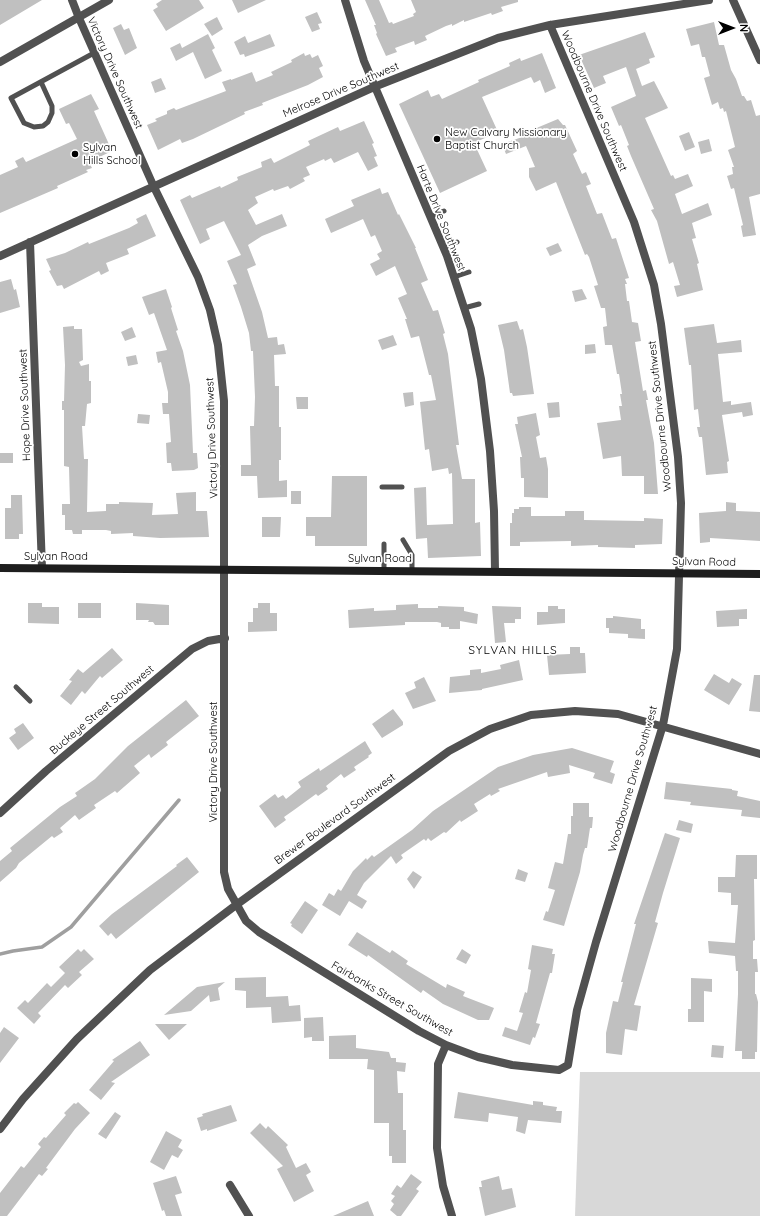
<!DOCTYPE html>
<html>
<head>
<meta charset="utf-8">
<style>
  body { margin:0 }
  #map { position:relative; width:760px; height:1216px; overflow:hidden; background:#fff; font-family:Quicksand,sans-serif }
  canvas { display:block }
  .north { position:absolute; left:712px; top:8px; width:40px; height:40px; -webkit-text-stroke:3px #fff; paint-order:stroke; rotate:90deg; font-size:11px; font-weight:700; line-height:16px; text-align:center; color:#000 }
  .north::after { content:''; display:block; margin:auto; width:14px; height:18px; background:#000; clip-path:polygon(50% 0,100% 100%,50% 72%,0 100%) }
</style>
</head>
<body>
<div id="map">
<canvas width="760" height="1216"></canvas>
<div class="north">N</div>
</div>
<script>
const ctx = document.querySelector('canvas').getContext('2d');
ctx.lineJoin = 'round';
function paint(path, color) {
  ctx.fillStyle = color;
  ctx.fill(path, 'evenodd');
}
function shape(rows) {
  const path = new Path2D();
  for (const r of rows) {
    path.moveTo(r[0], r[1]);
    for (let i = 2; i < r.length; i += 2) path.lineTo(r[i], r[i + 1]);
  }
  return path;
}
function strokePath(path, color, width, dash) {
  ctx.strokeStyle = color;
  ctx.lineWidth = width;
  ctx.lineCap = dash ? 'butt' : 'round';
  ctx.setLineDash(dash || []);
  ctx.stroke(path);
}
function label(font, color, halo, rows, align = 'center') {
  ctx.font = font + ' Quicksand,sans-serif';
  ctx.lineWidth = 3.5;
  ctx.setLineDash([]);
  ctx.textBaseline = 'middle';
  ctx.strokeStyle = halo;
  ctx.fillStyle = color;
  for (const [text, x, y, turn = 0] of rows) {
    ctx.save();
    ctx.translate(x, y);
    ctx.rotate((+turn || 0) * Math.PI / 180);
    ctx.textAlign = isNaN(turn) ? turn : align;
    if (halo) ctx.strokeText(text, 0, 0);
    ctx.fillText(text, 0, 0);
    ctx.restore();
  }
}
paint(shape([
  [580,1072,760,1072,760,1216,575,1216]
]), '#d8d8d8');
strokePath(shape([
  [0,954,13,951,42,947,71,927,179,800]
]), '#9f9f9f', 3.5);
paint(shape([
  [0,0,42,0,0,25],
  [162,0,199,0,204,8,166,31,153,10,158,7,156,4],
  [232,0,266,0,238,13],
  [365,0,379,0,389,23,392,22,393,24,414,16,413,14,416,12,411,0,518,0,518,2,501,7,503,11,492,15,491,13,464,22,464,20,452,26,452,24,446,26,425,36,427,40,415,45,414,41,395,48,397,52,386,56,376,34,377,33,374,25,376,25],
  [317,12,322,23,318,24,320,29,312,32,305,17],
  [217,17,223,29,212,36,204,24],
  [714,22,719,45,724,45,731,70,736,79,742,96,744,96,747,101,751,100,756,116,760,115,760,194,749,197,756,235,743,237,741,226,743,225,734,188,731,189,727,176,733,174,732,167,734,167,728,150,735,147,726,111,724,112,723,108,720,109,718,102,712,105,704,78,710,76,705,57,702,57,699,44,691,46,686,29],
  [121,24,124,30,129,28,137,48,125,55,113,28],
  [645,32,655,57,649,59,650,63,636,69,642,86,654,81,668,108,645,118,671,176,673,175,675,179,688,174,693,186,675,194,682,214,708,203,712,215,692,223,696,238,692,239,699,263,697,264,703,290,677,297,674,286,680,285,673,262,669,264,657,221,651,210,654,209,631,156,627,146,629,145,621,125,619,126,611,107,636,96,626,67,603,76,606,83,594,88,579,55],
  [208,34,215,48,212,50,222,71,205,79,193,52,176,61,170,48,180,43,182,48],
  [270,34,275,46,245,57,244,54,240,55,234,42,245,36,248,43],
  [304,53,305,56,310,54,312,58,318,55,323,66,319,68,323,77,308,85,262,103,263,105,244,112,245,114,193,139,182,143,180,139,158,150,147,125,157,121,155,119,167,114,167,111,174,108,176,110,226,91,222,82,231,79,231,80,252,72,256,82,273,75,271,72,292,62,291,60],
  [542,53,556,88,545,93,540,80,534,83,531,77,482,97,498,132,474,143,487,171,440,193,399,104,428,90,431,97,439,94,442,99,479,82,478,80,510,66,509,63,520,58,521,61],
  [161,78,166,89,155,93,151,82],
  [91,94,99,109,94,111,112,151,89,162,92,168,86,170,88,172,57,186,58,188,0,213,0,175,18,167,15,161,23,157,26,162,77,139,69,123,66,124,59,109],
  [558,119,563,125,565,125,577,151,573,154,582,174,586,172,591,184,586,186,597,214,602,213,612,239,616,238,629,278,625,279,627,284,625,284,627,301,629,301,632,322,638,323,641,341,635,342,643,391,646,390,648,400,646,400,654,443,658,494,644,494,644,476,622,476,621,456,603,459,597,423,621,420,619,406,622,406,620,394,622,394,619,374,617,374,612,345,605,345,603,327,607,326,605,308,601,308,594,286,598,285,589,257,587,254,585,255,556,182,536,191,529,177,529,168,535,167,526,146,506,154,502,144,528,135,527,132],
  [364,121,374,143,372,144,377,156,374,157,378,166,368,171,358,152,334,163,331,158,325,161,324,159,306,167,310,175,303,178,305,181,290,189,288,186,274,191,273,189,255,197,258,203,248,210,256,225,282,214,287,226,262,236,248,245,256,265,247,269,262,312,268,338,277,337,278,345,284,344,286,354,274,355,275,386,279,386,279,427,281,427,281,460,279,460,279,481,287,480,287,497,258,498,257,476,241,476,241,465,251,465,250,426,254,426,255,397,253,351,251,351,249,333,241,307,233,285,237,284,227,261,241,255,224,221,206,229,210,239,200,244,180,200,190,195,192,198,220,186,221,188,238,180,237,177,262,167,261,162,271,158,274,163,310,145,308,141,338,127,340,131],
  [689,132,695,147,685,151,679,136],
  [709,139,712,151,701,154,698,142],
  [380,188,382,194,388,192,398,215,399,214,416,248,415,248,428,280,421,283,433,311,438,310,445,333,443,334,448,354,459,445,456,445,462,479,475,479,475,523,480,522,481,556,428,558,427,538,416,539,414,488,426,487,427,525,453,524,452,473,449,474,448,468,432,471,429,449,425,450,420,402,436,400,431,375,429,375,419,336,411,338,405,319,407,319,398,298,407,294,395,266,376,276,370,264,380,259,377,254,382,251,375,235,371,237,363,219,331,233,325,219,354,206,351,200],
  [146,214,156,236,127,249,129,254,106,263,109,271,101,275,99,271,64,289,62,285,57,286,49,271,51,270,46,259,65,253,88,242,89,244,129,228,138,223,136,219],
  [558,243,562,251,550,256,546,248],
  [11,279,14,290,16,289,20,307,0,313,0,282],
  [166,289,172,307,171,308,178,330,176,331,183,351,190,385,193,453,197,453,198,468,194,470,172,471,171,463,167,463,166,443,171,442,169,414,163,414,162,403,168,403,168,392,161,362,158,363,156,352,167,350,154,313,149,315,142,297],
  [582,289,587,299,575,302,572,291],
  [517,321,520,330,523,329,527,347,534,394,513,396,512,393,510,393,504,350,498,325],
  [714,324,717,343,741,340,742,352,718,354,723,402,731,401,731,405,751,402,753,415,743,417,742,412,722,415,729,461,727,462,728,473,706,475,702,437,699,437,697,427,700,427,698,409,694,410,691,365,689,365,684,328],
  [74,326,74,329,82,329,83,360,79,362,81,366,89,364,89,381,91,381,91,403,87,404,85,426,82,426,84,459,88,459,87,512,106,511,106,504,119,504,119,502,153,503,152,515,178,514,176,493,196,492,196,511,207,511,209,537,160,538,133,536,133,533,111,534,111,531,106,530,82,530,82,534,73,534,72,530,65,530,65,515,62,515,62,504,70,504,69,467,64,466,64,410,62,410,62,401,64,401,65,365,63,327],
  [132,327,136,337,125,341,121,332],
  [393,335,397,345,382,350,378,340],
  [595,344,596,353,585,354,585,345],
  [136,355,138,364,128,366,126,357],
  [413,392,414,405,405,407,403,393],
  [296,397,308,397,308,409,297,409],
  [559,402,560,417,549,418,547,403],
  [536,413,540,435,536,437,540,458,546,457,548,469,548,498,524,497,524,478,521,478,520,457,522,457,515,424,518,424,517,417],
  [138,414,150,415,149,424,137,423],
  [0,453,13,453,13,463,0,463],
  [332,476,367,476,367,546,315,546,315,536,306,536,306,517,331,517],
  [291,491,301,491,301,504,291,504],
  [11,495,22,495,23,534,19,534,19,539,5,539,5,508,11,508],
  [726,502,736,503,736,511,760,512,760,541,710,538,710,542,700,543,699,513,726,511],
  [519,507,531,507,531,516,565,516,565,511,584,511,584,520,644,521,644,518,663,519,662,544,635,545,635,548,598,547,598,545,571,546,571,541,520,542,520,546,510,546,510,523,512,523,512,513,514,513,514,509,519,509],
  [262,517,281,517,280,537,262,537],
  [28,603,42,603,42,607,59,607,59,624,28,623],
  [78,603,101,603,101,618,78,618],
  [136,603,169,605,169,625,155,625,153,622,148,622,149,620,136,620],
  [258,603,270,603,270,613,277,613,277,631,248,632,248,622,253,622,253,608,258,608],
  [418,604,418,608,438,608,438,606,464,607,464,611,478,614,477,624,460,621,460,629,449,629,449,627,441,627,441,623,437,622,405,622,405,625,349,628,348,610,374,608,374,611,396,610,396,605],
  [492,606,521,607,521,619,515,619,515,623,504,623,506,642,495,643],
  [548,606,558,606,558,609,565,609,565,623,537,625,537,612,548,612],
  [747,609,747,619,739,619,739,626,717,627,716,611],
  [613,616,641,619,641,629,645,629,645,639,628,638,628,634,609,633,609,628,606,628,606,618,613,618],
  [570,647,580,647,580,653,585,653,586,673,549,675,547,655,570,654],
  [112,648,123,660,102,678,100,676,85,694,82,691,71,705,60,696,72,681,69,680,78,669,83,673],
  [519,660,523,680,482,689,482,690,449,693,450,677,470,675,470,670,481,669,481,673,501,669,500,665],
  [714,674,729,683,732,678,742,684,729,705,704,690],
  [754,675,760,675,760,712,749,711],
  [424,677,436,701,413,709,405,693,416,688,414,682],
  [186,700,199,716,166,742,168,745,151,758,149,754,134,766,140,773,117,793,115,791,94,805,96,808,79,820,75,815,60,828,63,832,54,838,52,836,19,863,16,868,0,882,0,861,12,851,10,848,60,807,77,796,75,793,95,779,128,746],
  [393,709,403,722,403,725,382,738,372,724],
  [23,723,34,738,18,750,9,738,16,733,14,729],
  [365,741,372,753,368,756,369,757,354,767,356,770,344,778,341,774,326,786,328,789,318,796,316,794,294,810,284,817,286,820,275,828,259,806,275,794,278,798,283,795,286,799,301,787,298,782,319,768,320,771],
  [572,748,614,761,610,772,615,774,612,784,593,778,595,773,569,765,570,773,548,777,547,772,498,789,500,791,491,796,490,794,474,804,478,811,461,822,460,820,446,833,444,832,431,841,428,838,426,841,424,839,401,855,403,858,396,864,391,856,364,883,357,895,367,901,362,909,349,901,340,916,322,905,329,893,334,896,338,889,341,891,353,871,366,858,367,860,372,855,374,857,412,830,433,811,498,767,533,755],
  [666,782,732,789,732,790,738,791,737,796,760,801,760,818,741,816,742,810,690,805,691,802,664,799],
  [573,803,589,803,589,817,593,817,592,828,590,828,587,848,585,848,583,855,580,872,564,926,543,920,546,911,548,912,555,890,548,888,555,862,563,864,568,834,571,834,571,816,573,816],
  [679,820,693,824,691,833,676,830],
  [665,833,680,838,663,893,655,922,658,923,634,1005,641,1006,637,1031,625,1029,622,1055,606,1053,606,1033,613,1001,618,1002,623,982,621,982,636,924,634,924],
  [736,855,757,855,757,879,754,879,755,940,753,941,753,959,757,959,758,972,755,972,755,994,756,994,758,1002,757,1052,755,1052,755,1059,742,1059,742,1051,735,1051,738,994,738,971,736,971,735,956,709,953,708,941,735,943,738,905,731,905,731,893,718,892,718,877,735,877],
  [187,857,199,872,116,939,111,933,108,936,99,926,112,914,177,866,176,865],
  [518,869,528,873,525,882,515,879],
  [413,871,422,877,414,889,407,879],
  [305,901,318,910,302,934,291,926,292,924,290,923],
  [357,932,390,953,392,950,408,961,406,964,446,988,447,984,465,992,463,996,494,1008,489,1020,478,1020,443,1004,423,990,421,993,368,955,367,957,348,945],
  [532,945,553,949,552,954,555,954,552,973,550,973,536,1023,540,1024,535,1038,533,1037,530,1045,502,1036,505,1027,517,1031,523,1013,519,1012,525,992,527,993,531,970,528,969],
  [78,949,81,952,84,949,94,959,79,972,82,975,68,988,65,985,38,1013,41,1016,34,1024,17,1008,25,1000,28,1003,47,983,51,987,65,973,59,967],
  [462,949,471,955,466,964,456,959],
  [266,977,266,997,288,996,289,1006,300,1005,301,1021,272,1023,271,1007,246,1008,246,991,235,990,235,978],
  [691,978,712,979,712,992,704,991,704,1022,688,1022,688,1009,691,1009],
  [225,982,218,988,220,1000,210,1002,209,995,191,1011,164,1015,197,987],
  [323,1017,324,1041,312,1041,312,1037,304,1038,304,1018],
  [155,1024,187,1024,169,1040],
  [4,1027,19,1038,0,1063,0,1033],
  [356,1035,356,1048,389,1052,391,1058,396,1058,396,1062,406,1063,405,1072,397,1071,398,1093,403,1093,403,1130,406,1130,406,1163,392,1163,392,1156,389,1156,389,1123,374,1123,374,1070,367,1069,368,1059,329,1059,329,1036],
  [140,1041,150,1055,111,1082,115,1083,101,1100,89,1090,114,1061,112,1060],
  [712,1045,724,1046,723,1058,711,1057],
  [458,1092,533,1105,533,1101,543,1102,543,1105,557,1107,556,1111,562,1111,561,1123,528,1120,525,1134,516,1131,518,1117,489,1113,488,1122,454,1118],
  [78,1102,90,1113,75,1129,46,1168,48,1169,42,1176,39,1174,7,1216,0,1216,0,1193,21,1166,24,1168,41,1147,38,1144,44,1137,46,1138,66,1115,64,1113,74,1103,76,1104],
  [231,1105,237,1121,207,1131,207,1129,201,1131,197,1118,203,1116,202,1114],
  [115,1112,121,1116,106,1139,98,1134],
  [260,1123,266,1129,268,1126,288,1145,286,1147,296,1168,306,1163,311,1172,306,1175,314,1191,294,1202,277,1169,283,1166,250,1133],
  [166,1131,182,1140,178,1147,183,1150,178,1158,172,1155,164,1170,150,1162],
  [411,1174,422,1182,416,1189,419,1191,401,1216,397,1216,390,1210,394,1204,391,1201,395,1196,391,1194,397,1185,401,1188],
  [176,1176,182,1193,175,1195,182,1216,166,1216,164,1210,162,1211,153,1183],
  [499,1176,502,1190,512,1188,516,1207,485,1216,479,1187,482,1187,481,1181],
  [368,1201,374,1216,333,1216]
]), '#c0c0c0');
strokePath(shape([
  [41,82,52,106,52,113,48,122,43,126,34,127,24,123,11,98,94,53],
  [430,217,444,211],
  [443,248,457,242],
  [454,277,469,272],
  [464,308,479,304],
  [382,487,402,487],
  [403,540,412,555,412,571],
  [384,570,384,544],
  [16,687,30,701]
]), '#515151', 5);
strokePath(shape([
  [72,0,79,18,153,185,198,277,210,310,218,345,224,401,224,872,228,889,246,921,259,932,419,1031,446,1045,478,1057,512,1065,559,1070,568,1065,577,1010,596,942,663,725,677,649,681,503,678,457,661,324,654,285,634,222,550,25],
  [345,0,364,61,447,256,471,329,481,379,490,451,494,511,495,571],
  [733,0,760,60],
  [0,62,109,0],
  [30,242,42,568],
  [0,256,374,87,498,38,550,25,709,0],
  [0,813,46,771,192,649,208,641,225,638],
  [446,1045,438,1064,437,1148,443,1186,452,1216],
  [0,1129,23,1099,77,1039,150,970,236,905,449,751,490,729,531,715,575,711,618,714,760,754],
  [230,1185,249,1216]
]), '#515151', 8);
strokePath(shape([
  [0,568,760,574]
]), '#1e1e1e', 8);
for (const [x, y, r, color] of [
  [437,139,4,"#000"],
  [75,154,4,"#000"]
]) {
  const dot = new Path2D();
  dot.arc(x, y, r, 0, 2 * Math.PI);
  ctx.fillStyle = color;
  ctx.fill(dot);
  strokePath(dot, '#fff', 1.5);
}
label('11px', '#000', '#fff', [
  ["Victory Drive Southwest",115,73,66],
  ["Melrose Drive Southwest",341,90,-23],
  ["Woodbourne Drive Southwest",594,101,67],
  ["Harte Drive Southwest",441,218,68],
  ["Hope Drive Southwest",25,405,-92],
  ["Woodbourne Drive Southwest",660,416,-96],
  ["Victory Drive Southwest",212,438,-92],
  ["Sylvan Road",56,557],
  ["Sylvan Road",380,559],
  ["Sylvan Road",704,562,1],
  ["Buckeye Street Southwest",102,710,-40],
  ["Victory Drive Southwest",214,762,-90],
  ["Woodbourne Drive Southwest",633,779,-74],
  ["Brewer Boulevard Southwest",335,819,-36],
  ["Fairbanks Street Southwest",392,999,30]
]);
label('11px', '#000', '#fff', [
  ["New Calvary Missionary",445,133],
  ["Baptist Church",445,146],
  ["Sylvan",83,148],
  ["Hills School",83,161]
], 'left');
ctx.letterSpacing = '1px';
label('12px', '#000', '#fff', [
  ["SYLVAN HILLS",513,650]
]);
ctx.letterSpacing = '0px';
</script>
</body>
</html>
